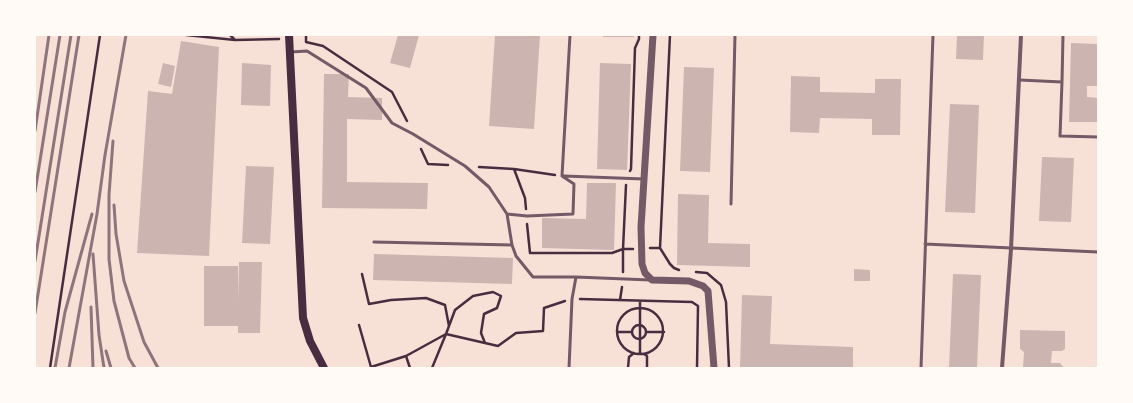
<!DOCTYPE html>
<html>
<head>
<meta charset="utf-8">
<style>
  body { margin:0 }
  #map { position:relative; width:1133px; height:403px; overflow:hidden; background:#f7e1d7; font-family:"IBM Plex Serif",serif }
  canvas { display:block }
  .frame { position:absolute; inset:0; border:36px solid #fffaf5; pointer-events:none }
</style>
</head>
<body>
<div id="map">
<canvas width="1133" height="403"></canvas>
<div class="frame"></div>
</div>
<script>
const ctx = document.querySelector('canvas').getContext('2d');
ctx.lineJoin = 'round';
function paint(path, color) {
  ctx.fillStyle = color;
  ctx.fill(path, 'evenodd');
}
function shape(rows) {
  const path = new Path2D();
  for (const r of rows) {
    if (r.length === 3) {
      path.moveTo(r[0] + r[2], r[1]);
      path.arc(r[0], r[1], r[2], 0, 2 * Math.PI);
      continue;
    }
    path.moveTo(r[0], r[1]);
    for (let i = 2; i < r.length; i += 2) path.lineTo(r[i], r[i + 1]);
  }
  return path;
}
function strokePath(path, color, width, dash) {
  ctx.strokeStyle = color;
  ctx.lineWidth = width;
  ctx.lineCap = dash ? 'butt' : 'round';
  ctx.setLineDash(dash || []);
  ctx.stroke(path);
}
paint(shape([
  [398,35,419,35,410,68,390,63],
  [495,35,540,35,534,129,489,126],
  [603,35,635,35,634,37,603,37],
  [957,35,984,35,983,60,956,59],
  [181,41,219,47,209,256,137,253,148,91,172,94],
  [1071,43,1098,44,1098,86,1087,86,1087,97,1098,98,1098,122,1069,122],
  [163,63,175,66,171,87,158,84],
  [242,63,271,65,270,106,241,105],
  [600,63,631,64,627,170,597,169],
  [684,67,714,68,710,172,680,171],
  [324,74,349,74,348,97,382,98,382,120,347,119,347,182,428,183,427,209,322,208],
  [791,76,820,77,820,92,875,93,875,79,901,79,900,135,872,135,872,119,820,118,819,133,790,132],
  [950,104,979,105,975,213,945,212],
  [1042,157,1074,158,1071,222,1039,221],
  [246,166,274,167,270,244,242,243],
  [587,183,616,183,614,250,542,248,542,218,586,219],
  [678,194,709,195,708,243,750,244,750,267,677,265],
  [374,254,513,258,512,284,373,280],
  [239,262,262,262,260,333,238,333,238,326,204,326,204,266,238,266,239,300],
  [854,269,870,270,870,281,854,281],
  [953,274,981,275,977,368,949,368],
  [742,295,772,296,770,344,853,347,853,368,740,368],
  [1020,330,1065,331,1065,349,1062,351,1052,351,1051,363,1060,363,1064,368,1023,368,1024,352,1020,349]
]), '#ccb4b1');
strokePath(shape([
  [186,35,235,40,279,39],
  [230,35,235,40],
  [306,35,306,42,323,46,392,92,407,121],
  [670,35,660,248,670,264,674,268,679,270],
  [421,149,428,164,448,165],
  [479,167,514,169,525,198,526,209],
  [514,169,555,175],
  [630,171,631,169,635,48,639,39,639,35],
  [527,224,530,253,612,253,623,249,626,185],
  [650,248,660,248],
  [623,272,623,249,633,249],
  [696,272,707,273,721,285,726,302,729,368],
  [362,274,369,304,391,300,426,298,445,305,449,326],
  [580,299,692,302,698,306,697,368],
  [620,300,622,287],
  [640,331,23],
  [359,325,371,367,406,356],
  [639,332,7],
  [617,332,632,332],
  [647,332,664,332],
  [640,354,640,301],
  [644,354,647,356,647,368],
  [50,368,100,35],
  [410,368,406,356,446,334,455,310,473,296,493,292,501,296,497,308,484,314,481,333,485,343],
  [432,368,446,334,498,346,516,333,543,331,544,308,565,301],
  [628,368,629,357,634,353]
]), '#4a2c40', 2.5);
strokePath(shape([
  [291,52,307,51,366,88,392,123,413,134,465,166,489,187,507,214,527,216,573,214,574,184,562,176,570,35],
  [1020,80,1062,82,1060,136,1098,137],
  [1062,82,1063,35],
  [564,176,644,179],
  [731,204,735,35],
  [507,214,512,245],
  [374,242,512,245,516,256,533,277,576,277],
  [925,244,1098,252],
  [569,368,572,299,576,277,650,280],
  [921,368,933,35]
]), '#755966', 3);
strokePath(shape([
  [1002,368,1011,249,1021,35]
]), '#755966', 4);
strokePath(shape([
  [653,35,641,227,642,264,645,273,652,280,689,281,703,286,708,291,714,368]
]), '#755966', 7);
strokePath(shape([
  [289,35,303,318,310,341,324,368]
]), '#4a2c40', 8);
strokePath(shape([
  [35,131,49,35],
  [113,141,109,195,109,259,114,301,129,358,135,368],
  [35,192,60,35],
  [114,205,116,234,124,281,144,342,158,368],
  [93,254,99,335,104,368],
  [35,261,71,35],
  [91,307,93,368],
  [35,313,79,35],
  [106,351,111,368],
  [55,368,65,312,92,214],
  [69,368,97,214,105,155,126,35]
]), '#8f747c', 3);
</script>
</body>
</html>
